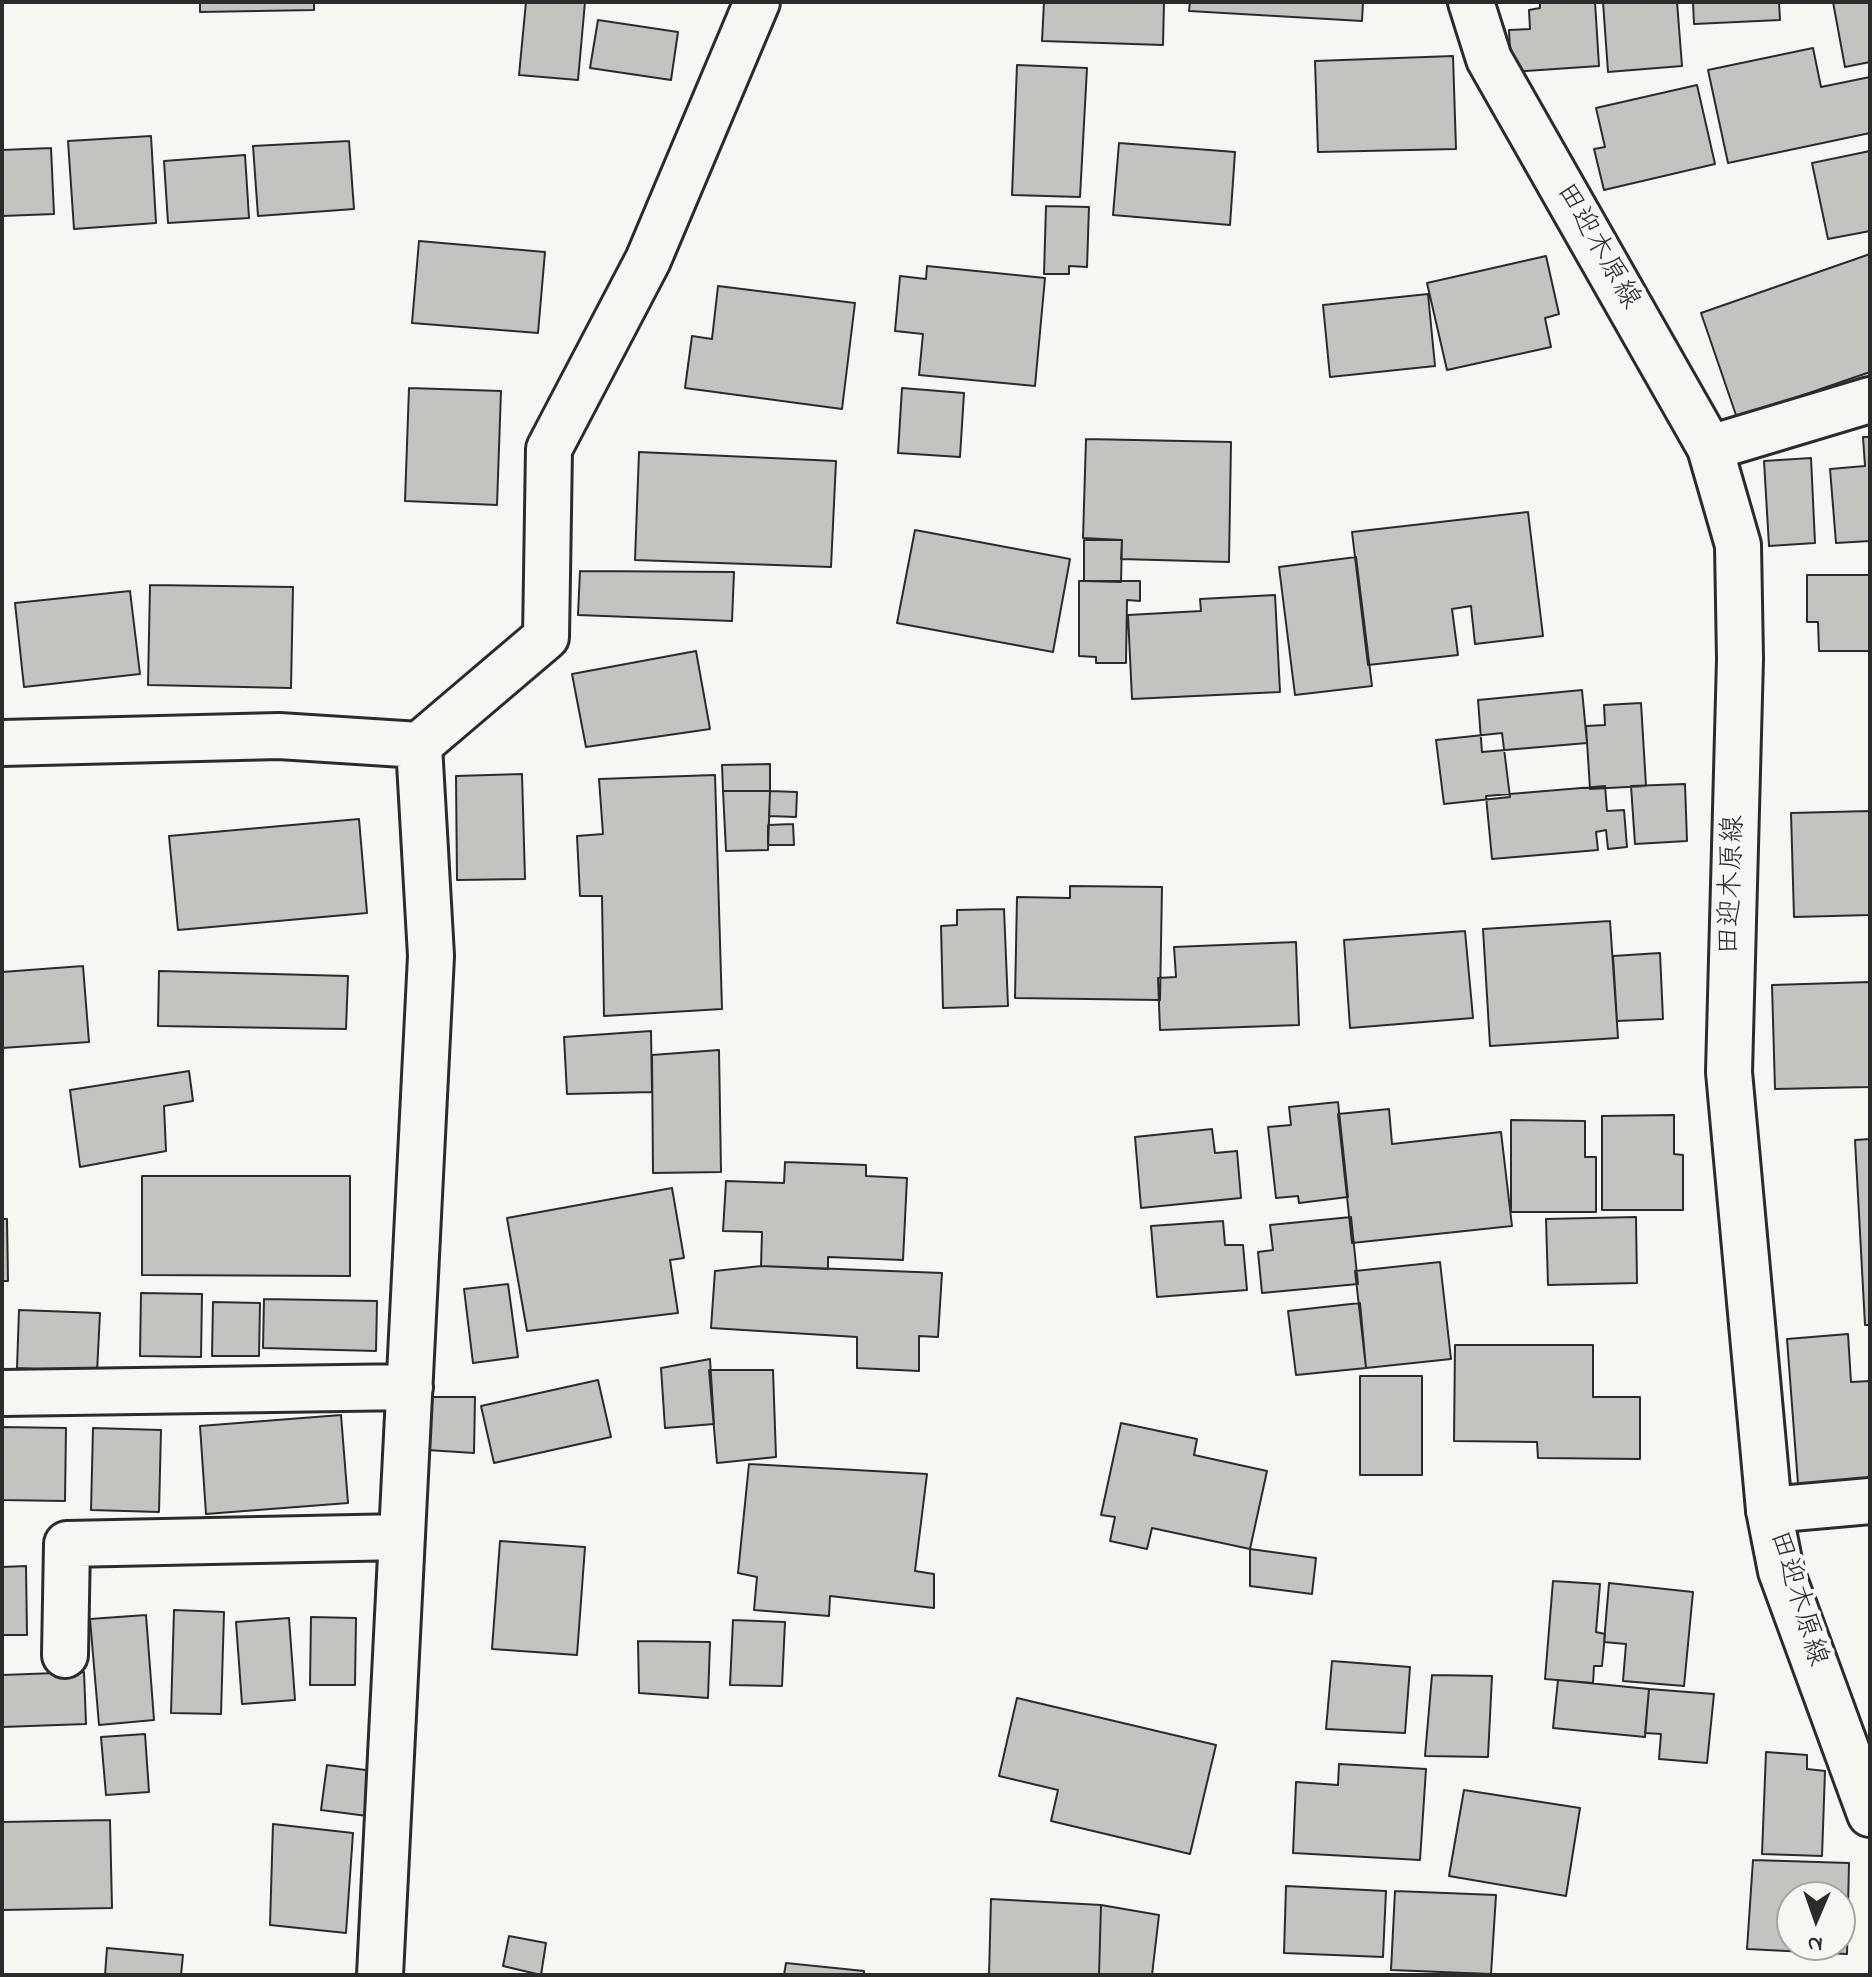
<!DOCTYPE html>
<html>
<head>
<meta charset="utf-8">
<style>
  body { margin:0 }
  #map { position:relative; width:1872px; height:1977px; overflow:hidden; background:#f6f6f2; font-family:"Indie Flower",sans-serif }
  canvas { display:block }
  .frame { position:absolute; inset:0; border:4px solid #2b2b2b; pointer-events:none }
  .north { position:absolute; left:1776px; top:1881px; width:80px; height:80px; box-sizing:border-box; background:#f6f6f2; border:2px solid #a5a5a2; border-radius:50%; rotate:182deg; font-size:22px; font-weight:700; line-height:32px; text-align:center; color:#2b2b2b }
  .north::after { content:''; display:block; margin:auto; width:28px; height:36px; background:#2b2b2b; clip-path:polygon(50% 0,100% 100%,50% 72%,0 100%) }
</style>
</head>
<body>
<div id="map">
<canvas width="1872" height="1977"></canvas>
<div class="frame"></div>
<div class="north">N</div>
</div>
<script>
const ctx = document.querySelector('canvas').getContext('2d');
ctx.lineJoin = 'round';
function paint(path, color) {
  ctx.fillStyle = color;
  ctx.fill(path, 'evenodd');
}
function shape(rows) {
  const path = new Path2D();
  for (const r of rows) {
    path.moveTo(r[0], r[1]);
    for (let i = 2; i < r.length; i += 2) path.lineTo(r[i], r[i + 1]);
  }
  return path;
}
function strokePath(path, color, width, dash) {
  ctx.strokeStyle = color;
  ctx.lineWidth = width;
  ctx.lineCap = dash ? 'butt' : 'round';
  ctx.setLineDash(dash || []);
  ctx.stroke(path);
}
function label(font, color, halo, rows, align = 'center') {
  ctx.font = font + ' "Indie Flower","Klee One",sans-serif';
  ctx.lineWidth = 8;
  ctx.setLineDash([]);
  ctx.textBaseline = 'middle';
  ctx.strokeStyle = halo;
  ctx.fillStyle = color;
  for (const [text, x, y, turn = 0] of rows) {
    ctx.save();
    ctx.translate(x, y);
    ctx.rotate((+turn || 0) * Math.PI / 180);
    ctx.textAlign = isNaN(turn) ? turn : align;
    if (halo) ctx.strokeText(text, 0, 0);
    ctx.fillText(text, 0, 0);
    ctx.restore();
  }
}
const building = shape([
  [200,2,314,2,314,10,200,12,200,2],
  [526,2,585,2,578,80,519,75,526,2],
  [1044,2,1164,2,1163,45,1042,41,1044,2],
  [1190,2,1363,2,1362,21,1189,11,1190,2],
  [1540,2,1595,2,1599,66,1511,72,1509,30,1530,29,1529,10,1540,8,1540,2],
  [1603,2,1677,2,1682,66,1608,72,1603,2],
  [1693,2,1779,2,1780,20,1694,24,1693,2],
  [1833,2,1870,2,1870,62,1845,67,1833,2],
  [598,20,678,32,671,80,590,68,598,20],
  [1813,48,1821,87,1870,77,1870,133,1728,163,1708,70,1813,48],
  [1453,56,1456,149,1318,152,1315,61,1453,56],
  [1017,65,1087,68,1080,197,1012,195,1017,65],
  [1697,85,1715,164,1604,190,1594,149,1605,147,1596,108,1697,85],
  [151,136,156,223,74,229,68,141,151,136],
  [349,141,354,209,258,216,253,146,349,141],
  [1119,143,1235,152,1230,225,1113,215,1119,143],
  [51,148,54,214,2,216,2,150,51,148],
  [1870,151,1870,231,1828,239,1812,163,1870,151],
  [245,155,249,218,168,223,164,161,245,155],
  [1046,206,1089,207,1087,267,1069,266,1069,274,1044,274,1046,206],
  [419,241,545,252,538,333,412,323,419,241],
  [1870,254,1870,372,1737,418,1701,313,1870,254],
  [1546,256,1559,314,1545,318,1551,347,1447,370,1427,283,1546,256],
  [927,266,1045,278,1035,386,919,375,923,334,895,331,900,276,926,279,927,266],
  [718,286,855,303,842,409,685,388,692,336,712,339,718,286],
  [1428,294,1435,366,1330,377,1323,305,1428,294],
  [409,388,501,391,497,505,405,501,409,388],
  [902,388,964,393,960,457,898,453,902,388],
  [1863,437,1870,437,1870,541,1836,543,1830,469,1865,466,1863,437],
  [1086,439,1231,442,1229,562,1121,559,1122,540,1083,538,1086,439],
  [639,452,836,461,831,567,635,560,639,452],
  [1811,458,1815,543,1769,546,1764,461,1811,458],
  [1528,512,1543,636,1475,644,1471,606,1452,609,1458,655,1368,665,1352,532,1528,512],
  [915,530,1070,559,1053,652,897,623,915,530],
  [1084,540,1122,540,1121,582,1084,581,1084,540],
  [1356,557,1372,686,1295,695,1279,567,1356,557],
  [580,571,734,572,732,621,578,615,580,571],
  [1807,575,1870,575,1870,651,1819,651,1818,622,1807,622,1807,575],
  [1079,581,1140,581,1140,601,1127,600,1126,663,1096,663,1096,657,1079,656,1079,581],
  [150,585,293,587,291,688,148,685,150,585],
  [130,591,140,674,24,687,15,603,130,591],
  [1275,595,1280,692,1132,699,1128,615,1201,611,1200,599,1275,595],
  [696,651,710,729,586,747,572,674,696,651],
  [1582,690,1587,743,1482,752,1478,700,1582,690],
  [1641,703,1646,786,1590,789,1586,726,1605,725,1604,705,1641,703],
  [1502,733,1510,797,1444,804,1436,740,1502,733],
  [770,764,770,791,723,791,722,765,770,764],
  [522,774,525,879,457,880,456,776,522,774],
  [715,775,722,1009,604,1016,602,896,580,896,577,836,603,834,599,779,715,775],
  [1685,784,1687,841,1635,844,1631,786,1685,784],
  [1605,786,1607,811,1624,810,1627,847,1608,849,1606,830,1596,832,1598,850,1492,859,1486,796,1605,786],
  [723,791,770,791,768,850,726,851,723,791],
  [770,791,797,792,796,817,769,816,770,791],
  [1870,811,1870,915,1794,917,1791,813,1870,811],
  [359,819,367,913,178,930,169,836,359,819],
  [793,824,794,845,768,845,768,825,793,824],
  [1070,886,1162,887,1160,1000,1015,998,1017,897,1070,898,1070,886],
  [1004,909,1008,1006,943,1008,941,926,957,925,957,910,1004,909],
  [1610,921,1618,1038,1490,1046,1483,929,1610,921],
  [1465,931,1473,1018,1350,1028,1344,940,1465,931],
  [1296,942,1299,1025,1160,1030,1158,978,1176,977,1174,947,1296,942],
  [1660,953,1663,1019,1617,1021,1613,956,1660,953],
  [83,966,89,1042,2,1048,2,972,83,966],
  [159,971,348,976,346,1029,158,1026,159,971],
  [1870,982,1870,1087,1775,1089,1772,985,1870,982],
  [651,1031,652,1092,567,1094,564,1037,651,1031],
  [719,1050,721,1172,653,1173,652,1055,719,1050],
  [189,1071,193,1101,164,1106,166,1151,80,1167,70,1090,189,1071],
  [1338,1102,1348,1197,1299,1203,1298,1196,1276,1198,1268,1127,1291,1125,1289,1107,1338,1102],
  [1389,1109,1392,1144,1501,1132,1512,1226,1352,1243,1338,1114,1389,1109],
  [1674,1115,1674,1154,1683,1155,1683,1210,1602,1210,1602,1116,1674,1115],
  [1511,1120,1585,1121,1585,1157,1596,1157,1596,1212,1511,1212,1511,1120],
  [1212,1129,1215,1153,1237,1151,1241,1198,1141,1208,1135,1137,1212,1129],
  [1870,1139,1870,1325,1865,1325,1855,1140,1870,1139],
  [785,1162,866,1165,866,1176,907,1178,903,1260,828,1257,828,1269,761,1266,762,1232,723,1231,726,1181,784,1183,785,1162],
  [142,1176,350,1176,350,1276,142,1275,142,1176],
  [672,1188,684,1258,670,1260,678,1313,527,1331,507,1218,672,1188],
  [1351,1217,1358,1284,1262,1293,1258,1252,1273,1250,1270,1225,1351,1217],
  [1636,1217,1637,1283,1548,1285,1546,1219,1636,1217],
  [2,1219,7,1219,8,1281,2,1281,2,1219],
  [1223,1221,1225,1245,1243,1245,1247,1290,1157,1297,1151,1226,1223,1221],
  [1440,1262,1451,1359,1366,1368,1355,1271,1440,1262],
  [761,1266,942,1273,938,1337,919,1336,919,1371,857,1368,857,1337,711,1328,715,1271,761,1266],
  [508,1284,518,1357,473,1363,464,1289,508,1284],
  [141,1293,202,1294,201,1357,140,1356,141,1293],
  [264,1299,377,1301,376,1351,263,1348,264,1299],
  [213,1302,260,1303,259,1356,212,1356,213,1302],
  [1360,1303,1366,1368,1296,1375,1288,1311,1360,1303],
  [19,1310,100,1313,97,1372,17,1368,19,1310],
  [1848,1334,1851,1382,1870,1381,1870,1479,1798,1484,1787,1339,1848,1334],
  [1455,1345,1593,1345,1593,1397,1640,1397,1640,1459,1538,1458,1537,1442,1454,1441,1455,1345],
  [710,1359,714,1424,665,1428,661,1368,710,1359],
  [709,1370,773,1370,776,1457,717,1463,709,1370],
  [1360,1376,1422,1376,1422,1475,1360,1475,1360,1376],
  [598,1380,611,1437,494,1463,481,1406,598,1380],
  [430,1397,475,1397,474,1453,427,1450,430,1397],
  [341,1415,348,1503,206,1514,200,1426,341,1415],
  [1121,1423,1197,1439,1194,1455,1267,1471,1250,1549,1152,1528,1147,1549,1110,1541,1115,1517,1101,1515,1121,1423],
  [2,1427,66,1428,65,1501,2,1500,2,1427],
  [93,1428,161,1430,159,1512,91,1510,93,1428],
  [749,1464,927,1474,915,1571,934,1574,934,1608,830,1596,829,1616,754,1610,757,1577,738,1573,749,1464],
  [500,1541,585,1547,577,1655,492,1649,500,1541],
  [1250,1549,1316,1558,1312,1594,1250,1586,1250,1549],
  [26,1566,27,1635,2,1635,2,1567,26,1566],
  [1553,1581,1600,1584,1596,1632,1605,1634,1602,1666,1594,1666,1593,1683,1545,1679,1553,1581],
  [1609,1583,1693,1592,1684,1686,1623,1681,1626,1644,1604,1642,1609,1583],
  [174,1610,224,1612,221,1714,171,1713,174,1610],
  [146,1615,154,1720,99,1725,90,1619,146,1615],
  [311,1617,356,1618,355,1685,310,1685,311,1617],
  [289,1618,295,1700,242,1704,236,1622,289,1618],
  [733,1620,785,1622,782,1686,730,1685,733,1620],
  [638,1641,710,1642,708,1698,639,1693,638,1641],
  [1332,1661,1410,1667,1405,1733,1326,1729,1332,1661],
  [84,1672,86,1724,2,1727,2,1675,84,1672],
  [1432,1675,1492,1676,1488,1757,1425,1756,1432,1675],
  [1558,1680,1649,1689,1645,1737,1553,1728,1558,1680],
  [1649,1689,1714,1694,1707,1763,1659,1759,1661,1734,1645,1733,1649,1689],
  [1017,1698,1216,1745,1190,1854,1051,1821,1058,1790,999,1776,1017,1698],
  [145,1734,149,1792,106,1795,101,1737,145,1734],
  [1766,1752,1807,1755,1807,1769,1825,1771,1822,1856,1762,1854,1766,1752],
  [1339,1764,1426,1769,1420,1860,1293,1853,1296,1782,1338,1785,1339,1764],
  [327,1765,381,1772,375,1817,321,1810,327,1765],
  [1464,1790,1580,1808,1566,1896,1449,1876,1464,1790],
  [110,1820,112,1908,2,1910,2,1822,110,1820],
  [273,1824,353,1833,346,1933,270,1925,273,1824],
  [1753,1860,1849,1863,1847,1954,1747,1949,1753,1860],
  [1792,1897,1840,1897,1840,1945,1792,1945,1792,1897],
  [1286,1886,1386,1891,1383,1957,1284,1953,1286,1886],
  [1395,1891,1496,1895,1491,1974,1391,1970,1395,1891],
  [991,1899,1101,1905,1099,1975,989,1975,991,1899],
  [1101,1905,1159,1915,1152,1975,1099,1975,1101,1905],
  [509,1936,546,1943,541,1975,503,1966,509,1936],
  [107,1948,183,1955,181,1975,105,1975,107,1948],
  [786,1963,864,1971,864,1975,784,1975,786,1963]
]);
paint(building, '#c3c3c0');
strokePath(building, '#2b2b2b', 2);
const minor = shape([
  [1710,448,1870,400],
  [2,743,279,736,419,745,546,637,549,449,648,260,757,2],
  [2,1393,410,1387],
  [1769,1510,1870,1501],
  [65,1655,67,1544,402,1537],
  [380,1975,431,956,419,745]
]);
const secondary = shape([
  [1471,2,1489,59,1710,448,1738,545,1740,659,1729,1072,1769,1510,1781,1571,1870,1814]
]);
strokePath(minor, '#2b2b2b', 50);
strokePath(secondary, '#2b2b2b', 50);
strokePath(minor, '#f6f6f2', 44);
strokePath(secondary, '#f6f6f2', 44);
label('28px', '#2b2b2b', '#f6f6f2', [
  ["田迎木原線",1596,247,60],
  ["田迎木原線",1734,885,-88],
  ["田迎木原線",1796,1599,73]
]);
</script>
</body>
</html>
